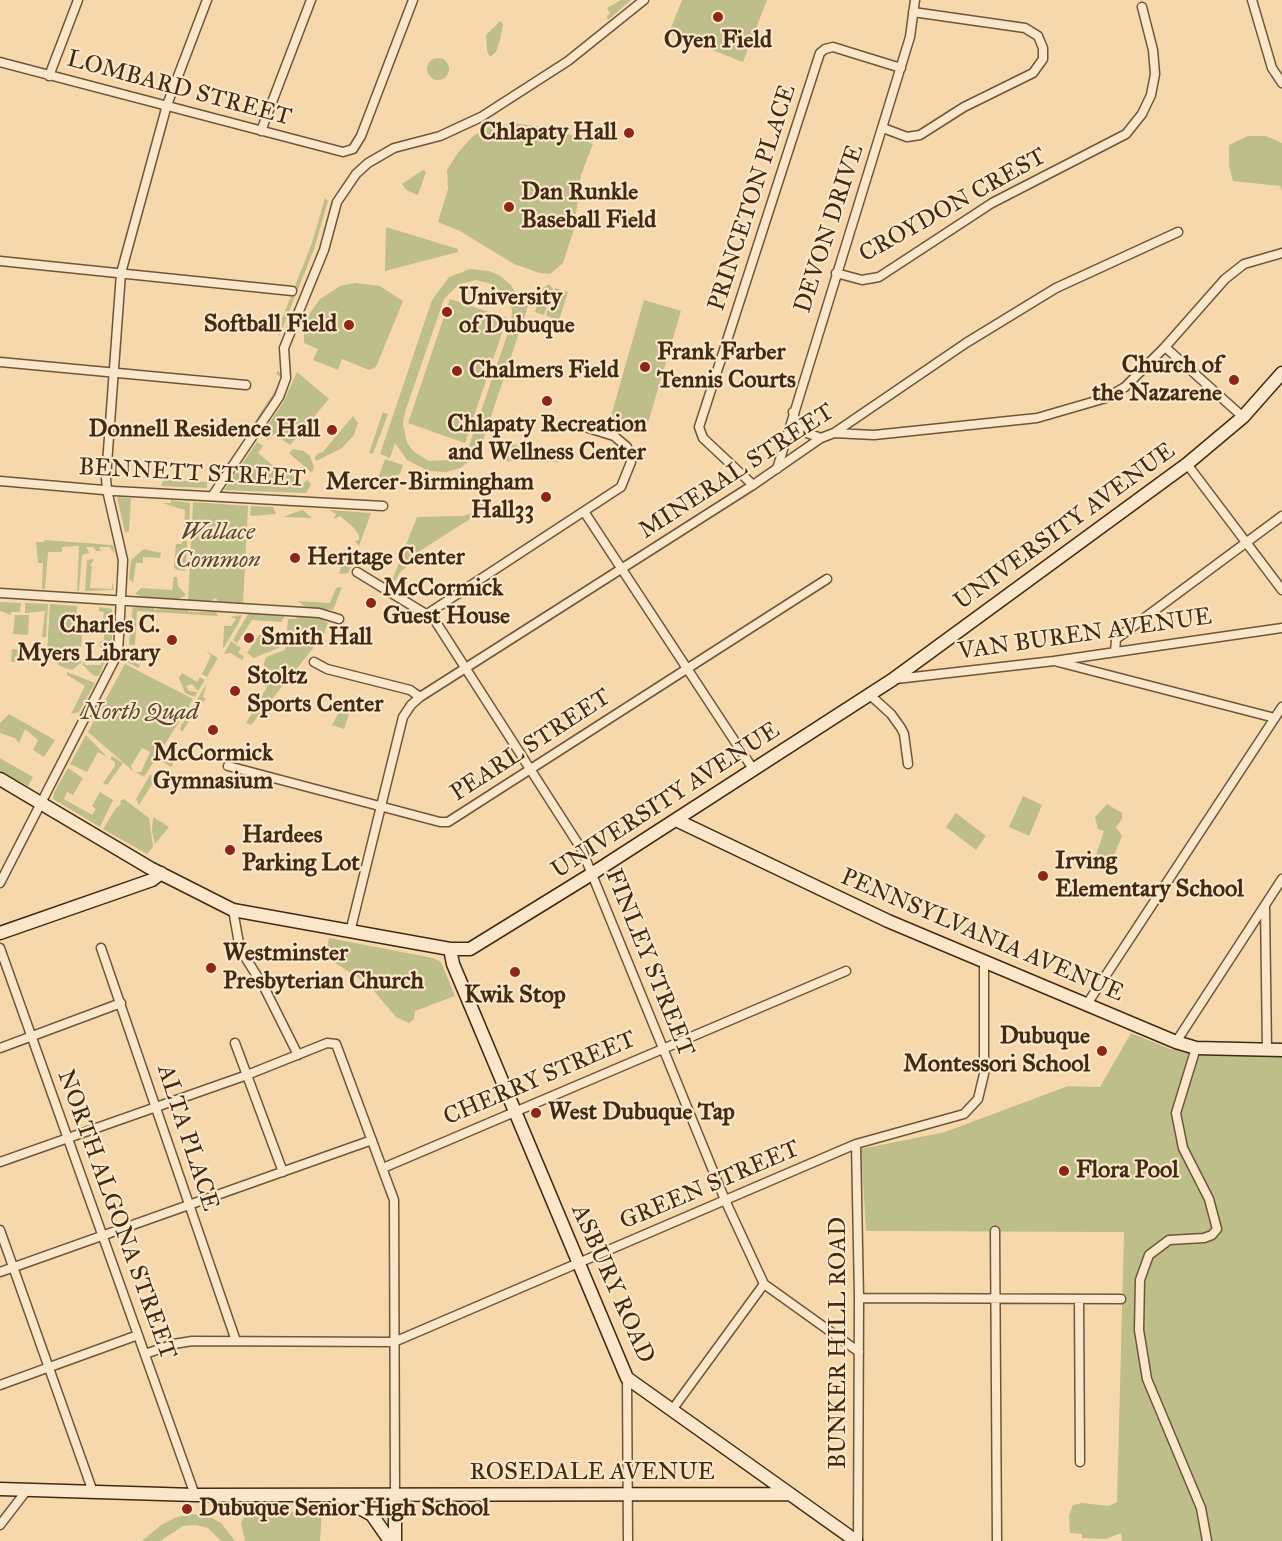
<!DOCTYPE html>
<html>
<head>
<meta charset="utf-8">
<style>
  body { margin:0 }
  canvas { display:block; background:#f7d8ac }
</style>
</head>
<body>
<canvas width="1282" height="1541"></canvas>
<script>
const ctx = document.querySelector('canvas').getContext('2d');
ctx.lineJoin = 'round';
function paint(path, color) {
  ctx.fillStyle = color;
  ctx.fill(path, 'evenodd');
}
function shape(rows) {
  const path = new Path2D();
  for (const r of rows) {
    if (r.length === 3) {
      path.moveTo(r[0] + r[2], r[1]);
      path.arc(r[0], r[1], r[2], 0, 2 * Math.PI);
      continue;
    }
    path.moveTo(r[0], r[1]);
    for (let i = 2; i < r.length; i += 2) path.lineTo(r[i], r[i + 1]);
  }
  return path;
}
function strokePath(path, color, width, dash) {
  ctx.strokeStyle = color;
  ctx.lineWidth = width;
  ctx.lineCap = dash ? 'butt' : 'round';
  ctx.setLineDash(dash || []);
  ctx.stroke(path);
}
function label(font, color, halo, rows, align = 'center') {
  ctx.font = font + ' "IM FELL Great Primer",serif';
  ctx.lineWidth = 4.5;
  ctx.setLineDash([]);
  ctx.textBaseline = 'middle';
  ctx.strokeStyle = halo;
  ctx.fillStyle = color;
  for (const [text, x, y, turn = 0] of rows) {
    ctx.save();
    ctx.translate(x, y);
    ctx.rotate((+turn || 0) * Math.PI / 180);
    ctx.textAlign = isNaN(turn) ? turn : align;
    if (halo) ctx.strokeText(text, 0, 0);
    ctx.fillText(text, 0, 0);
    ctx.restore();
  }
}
paint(shape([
  [621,0,631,0,608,20,607,16,610,13,607,8],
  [682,0,767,0,743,62,669,33],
  [500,21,503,24,500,40,496,52,490,57,487,51,486,35],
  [438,69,11],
  [513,123,554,128,593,144,581,175,574,229,563,263,550,274,540,273,514,264,460,231,438,222,448,189,447,170,457,154,471,138,485,128],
  [1248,136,1266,136,1282,143,1282,191,1280,186,1233,181,1229,166,1229,145],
  [423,170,426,172,418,195,406,190,402,184],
  [325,198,328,201,314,249,279,337,278,329,312,243],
  [386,227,458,249,458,252,385,271],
  [470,269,489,271,499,275,511,285,519,298,522,291,532,294,480,449,472,459,460,468,446,472,429,471,407,460,395,443,390,458,380,454,432,300,449,277],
  [476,280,492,284,505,295,512,310,511,324,469,446,450,460,429,461,414,452,407,443,403,424,405,412,444,299,459,284],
  [355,283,380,286,403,301,376,367,369,370,342,359,338,370,313,360,318,349,304,343,304,329,310,313,320,299,340,286],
  [549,284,553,288,544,315,535,312,543,288],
  [555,288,568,292,559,320,546,316],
  [450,299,507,318,465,443,408,423],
  [644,300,681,311,645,433,609,423],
  [278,370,282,376,281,381,276,396,248,436,243,439,239,435,245,437,276,389,281,377,276,374],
  [297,372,329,399,290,445,274,434,268,440,262,434,284,401],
  [383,412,388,414,373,454,369,453],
  [353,416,358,423,354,435,342,448,316,461,315,457,320,452,322,453],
  [508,441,536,455,550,455,563,459,569,450,566,459,561,462,501,461],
  [257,442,263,446,258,453,277,469,280,465,303,484,307,480,311,484,306,493,224,490],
  [293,449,304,451,310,456,314,467,312,473,289,453],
  [385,459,403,465,400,474,391,478,378,491,376,484],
  [166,475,167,480,207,482,207,488,161,486],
  [117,497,131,498,129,532,125,532],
  [171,500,190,503,189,533,184,533,185,510,162,503,171,503],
  [193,502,248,506,243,604,218,602,216,598,208,602,188,601],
  [485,503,492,512,487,508,409,558,411,564,401,571,393,584,385,579,388,576,393,578,417,517,463,516,476,512,475,506],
  [251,506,273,507,276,514,253,516,250,515],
  [303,510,312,518,283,517,299,511],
  [329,510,371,513,359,546,355,541,359,540,359,535,354,528,340,516,334,519,336,514],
  [44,540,113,545,115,553,109,547,99,547,101,551,96,551,93,547,86,547,89,553,82,555,79,591,77,591,79,546,62,547,62,552,48,552,45,589,42,589,43,563,38,563,36,542,44,542],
  [183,541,187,541,186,566,185,571,178,570,174,568,176,544,181,544],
  [144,549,161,553,160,558,143,557,143,563,136,563,133,583,129,579,131,560],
  [345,550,350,557,351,567,348,573,339,574,342,565,339,563,342,551],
  [94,559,90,566,92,566,90,588,112,589,112,582,114,590,85,591,87,560],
  [174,577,177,577,178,586,186,595,177,600,149,598,135,594,141,588,172,590],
  [342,587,333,610,307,608,298,601,330,603,336,588],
  [0,602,21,603,20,612,11,612,11,615,0,611],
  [25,603,48,604,46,637,42,637,45,611,25,613],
  [50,604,77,606,76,621,83,621,81,647,74,646,74,657,81,658,81,663,72,670,60,666,47,653],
  [133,605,151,606,155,610,167,607,189,608,188,612,216,612,218,616,137,611,135,645,129,645],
  [99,607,112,609,112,625,99,624,103,622,104,612,99,611],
  [249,612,286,614,281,622,252,620,237,643,233,640],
  [15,615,29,615,28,635,13,634],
  [242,615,238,624,223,649,224,626,231,626,236,619,230,617],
  [291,615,318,617,328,623,323,636,251,725,246,723,267,687,260,682,265,673,264,663,266,657,285,650,288,619,298,619],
  [99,627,112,628,112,644,98,643,104,640,104,632],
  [259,635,284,636,283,646,254,658,247,653],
  [231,641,241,648,238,653,244,656,242,660,231,653,224,654],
  [98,645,111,646,99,676,94,676,83,665,84,658,85,665,101,665,102,648],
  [12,649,27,650,26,661,11,662],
  [130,649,141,649,151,650,149,655,140,651,134,662,140,665,139,668,127,662],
  [206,651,218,658,207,677,202,674,211,656],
  [125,664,193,699,188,708,184,707,186,711,144,777,136,772,141,772,150,752,142,748,131,766,133,771,88,732],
  [67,672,95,683,79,712,71,714,85,686,67,675],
  [182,673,197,682,200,677,205,680,198,691,192,684,186,686,189,691,197,692,195,697,185,693,179,678],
  [207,683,203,697,206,699,199,706,182,732,180,728],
  [341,708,350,711,344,729,332,725],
  [9,714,55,740,44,757,33,750,38,740,25,729,19,743,15,738,0,733,0,723],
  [86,735,107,757,98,752,87,772,70,764],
  [173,740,179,753,171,767,161,761],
  [112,756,123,763,107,785,103,783,115,766,115,762,110,759],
  [0,758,33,777,28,786,0,771],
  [68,768,83,778,73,795,67,792,64,799,92,815,96,809,92,806,100,792,113,800,100,827,53,799,54,793],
  [150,775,158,776,160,784,154,781,139,805,136,799],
  [1023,796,1042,805,1029,836,1009,827],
  [124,799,149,818,153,847,147,854,103,829,116,808,121,804,120,801],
  [1107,804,1122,813,1122,819,1116,827,1122,836,1112,860,1102,867,1096,855,1104,831,1098,829,1095,817],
  [956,813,986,836,976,850,946,827],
  [153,817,169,827,155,844,152,831],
  [329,938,433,958,441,962,455,996,415,1011,414,1019,409,1023,396,1017,368,984,326,957],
  [1131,1033,1170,1049,1282,1057,1282,1541,1122,1541,1121,1533,1106,1539,1082,1538,1082,1534,1070,1533,1069,1515,1073,1505,1082,1503,1109,1506,1117,1502,1124,1232,866,1231,861,1149,945,1132,1068,1086,1100,1087],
  [322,1511,320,1541,245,1541,241,1523,246,1513],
  [192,1514,208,1516,221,1523,235,1541,221,1541,208,1528,196,1525,183,1526,160,1541,142,1541,161,1525,177,1517]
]), '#bdbe89');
const street = shape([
  [1252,0,1272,68,1282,83],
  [0,62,343,152,353,149,361,136,413,0],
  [49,76,78,0],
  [883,128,907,137,920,135,964,107,1033,73,1043,59,1043,48,1038,36,1025,28,913,12],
  [261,131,311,0],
  [0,261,292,291],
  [836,273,862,280,879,277,992,203,1126,134,1142,114,1151,95,1155,74,1153,50,1142,7],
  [1165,347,1243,417],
  [0,362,246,385],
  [793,412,796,423,804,432,821,438],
  [834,433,874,435,1037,418,1106,398,1125,387,1165,347,1225,279,1244,264,1282,253],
  [1187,464,1282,590],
  [777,469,910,37,915,0],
  [0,481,115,491,383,506],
  [753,485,703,438,699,427,820,53,825,49,833,47,901,68],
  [213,495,279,397,286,378,284,348,324,250,337,202,356,174,368,163,394,148,440,136,481,117,568,61,644,0],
  [585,513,753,769],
  [357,572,434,619,582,850,725,1200,764,1284,859,1352],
  [0,593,319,613,339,619],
  [427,614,621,487,631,462,627,447,614,436,585,427],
  [1115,652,1116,639,1282,516],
  [314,662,327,669,410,690,420,697,753,485,821,438,834,433,966,343,1056,288,1178,232],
  [1058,662,1275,718],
  [896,679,1054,661,1282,628],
  [870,695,891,714,901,728,904,734,908,764],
  [228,766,440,822,448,822,827,579],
  [0,883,118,653,123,560,107,490,106,478,121,273,167,105,207,0],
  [1265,906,1267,1050],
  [233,910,240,949,264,987,298,1055],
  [350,932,403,717,411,705,420,697],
  [0,948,195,1495],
  [101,948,236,1341],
  [1087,1004,1282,707],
  [1176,1042,1282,879],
  [235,1043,283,1172],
  [0,1048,121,1003],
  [1196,1048,1176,1113,1183,1148,1209,1199,1217,1229,1212,1235,1204,1238,1169,1240,1149,1255,1140,1280,1139,1330,1147,1379,1201,1508,1207,1541],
  [856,1144,859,1298,858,1541],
  [0,1162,247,1075,327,1043,336,1044,394,1200,395,1494],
  [383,1168,846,971],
  [0,1230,93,1492],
  [995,1231,997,1541],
  [0,1272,372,1140],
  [859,1298,1121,1299],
  [1079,1299,1080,1462],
  [145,1354,174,1344,192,1341,394,1342,856,1144,964,1114,978,1099,984,1074,984,960],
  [627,1378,628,1541],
  [0,1385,138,1335],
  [672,1410,764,1284],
  [0,1525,27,1490]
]);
const secondary = shape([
  [0,779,150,868,233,910,450,949,470,949,590,875,892,680,1187,464,1243,417,1282,373],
  [676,820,888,921,1176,1042,1196,1048,1282,1050],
  [0,933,152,880,161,873],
  [450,949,453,964,627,1378,856,1541],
  [0,1489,195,1495,788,1494],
  [338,1496,372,1515,390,1541],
  [395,1541,395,1494]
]);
strokePath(street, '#6e5638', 11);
strokePath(secondary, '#412a12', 15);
strokePath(street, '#fae6c9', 8);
strokePath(secondary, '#fae6c9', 12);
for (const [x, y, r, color] of [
  [718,17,6,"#8f2418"],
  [629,133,6,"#8f2418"],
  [509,207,6,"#8f2418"],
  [447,312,6,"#8f2418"],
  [349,325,6,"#8f2418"],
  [645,367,6,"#8f2418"],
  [457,371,6,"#8f2418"],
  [1234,380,6,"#8f2418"],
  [547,401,6,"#8f2418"],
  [332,430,6,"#8f2418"],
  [546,497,6,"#8f2418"],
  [295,558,6,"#8f2418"],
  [371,603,6,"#8f2418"],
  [249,638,6,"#8f2418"],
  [172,640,6,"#8f2418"],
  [235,691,6,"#8f2418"],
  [213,730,6,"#8f2418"],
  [230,850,6,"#8f2418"],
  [1043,876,6,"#8f2418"],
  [211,968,6,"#8f2418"],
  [515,972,6,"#8f2418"],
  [1102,1051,6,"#8f2418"],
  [536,1113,6,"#8f2418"],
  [1064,1171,6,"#8f2418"],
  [187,1509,6,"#8f2418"]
]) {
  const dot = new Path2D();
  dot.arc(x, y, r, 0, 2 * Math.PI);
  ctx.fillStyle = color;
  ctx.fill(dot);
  strokePath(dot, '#fae6c9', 2);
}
label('bold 24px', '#412a12', '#fae6c9', [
  ["Oyen Field",718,41,"center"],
  ["Chlapaty Hall",617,133,"right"],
  ["Dan Runkle",521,193],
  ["Baseball Field",521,221],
  ["University",459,298],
  ["of Dubuque",459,326],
  ["Softball Field",337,325,"right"],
  ["Frank Farber",657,353],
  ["Tennis Courts",657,381],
  ["Church of",1222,366,"right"],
  ["the Nazarene",1222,394,"right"],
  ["Chalmers Field",469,371],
  ["Chlapaty Recreation",547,425,"center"],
  ["and Wellness Center",547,453,"center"],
  ["Donnell Residence Hall",320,430,"right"],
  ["Mercer-Birmingham",534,483,"right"],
  ["Hall33",534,511,"right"],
  ["Heritage Center",307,558],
  ["McCormick",383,589],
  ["Guest House",383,617],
  ["Charles C.",160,626,"right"],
  ["Myers Library",160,654,"right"],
  ["Smith Hall",261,638],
  ["Stoltz",247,677],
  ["Sports Center",247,705],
  ["McCormick",213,754,"center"],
  ["Gymnasium",213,782,"center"],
  ["Hardees",242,836],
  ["Parking Lot",242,864],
  ["Irving",1055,862],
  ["Elementary School",1055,890],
  ["Westminster",223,954],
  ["Presbyterian Church",223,982],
  ["Kwik Stop",515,996,"center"],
  ["Dubuque",1090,1037,"right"],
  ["Montessori School",1090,1065,"right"],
  ["West Dubuque Tap",548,1113],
  ["Flora Pool",1076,1171],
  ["Dubuque Senior High School",199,1509]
], 'left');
label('24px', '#412a12', '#fae6c9', [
  ["LOMBARD STREET",179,89,15],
  ["PRINCETON PLACE",753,198,-72],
  ["CROYDON CREST",953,206,-29],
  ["DEVON DRIVE",830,229,-72],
  ["MINERAL STREET",737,472,-33],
  ["BENNETT STREET",192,474,3],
  ["UNIVERSITY AVENUE",1065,527,-36],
  ["VAN BUREN AVENUE",1085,635,-8],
  ["PEARL STREET",531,746,-33],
  ["UNIVERSITY AVENUE",666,801,-33],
  ["PENNSYLVANIA AVENUE",982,936,23],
  ["FINLEY STREET",649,963,68],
  ["CHERRY STREET",540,1079,-23],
  ["ALTA PLACE",187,1138,72],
  ["GREEN STREET",710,1186,-23],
  ["NORTH ALGONA STREET",116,1215,70],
  ["ASBURY ROAD",612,1284,66],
  ["BUNKER HILL ROAD",839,1343,-90],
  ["ROSEDALE AVENUE",592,1473]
]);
label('italic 24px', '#5a482a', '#fae6c9', [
  ["Wallace",218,533],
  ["Common",218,561],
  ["North Quad",140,713]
]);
</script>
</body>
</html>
